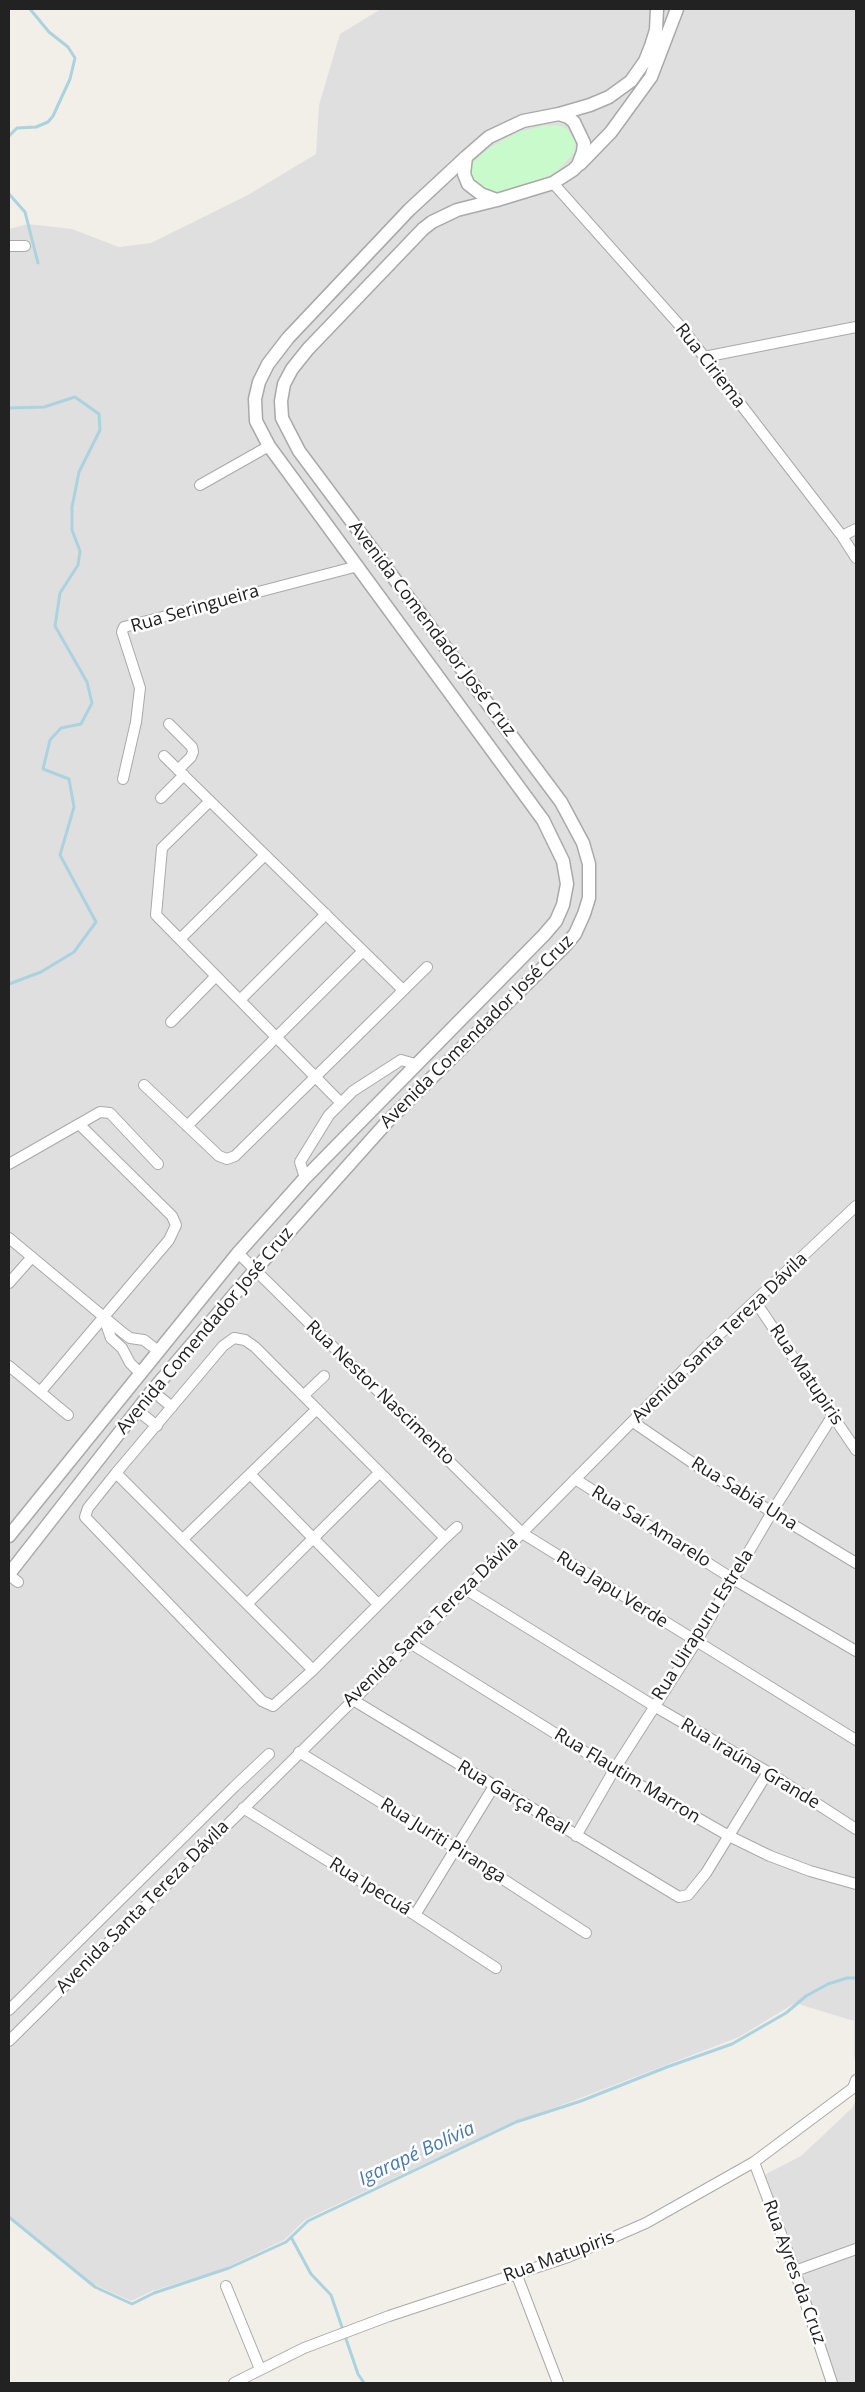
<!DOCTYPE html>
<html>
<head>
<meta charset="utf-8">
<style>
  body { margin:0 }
  #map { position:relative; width:865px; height:2392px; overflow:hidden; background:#f2efe9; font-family:"Open Sans",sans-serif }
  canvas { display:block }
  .frame { position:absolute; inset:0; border:10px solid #222; pointer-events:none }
</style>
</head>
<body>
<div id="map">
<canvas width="865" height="2392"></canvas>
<div class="frame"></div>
</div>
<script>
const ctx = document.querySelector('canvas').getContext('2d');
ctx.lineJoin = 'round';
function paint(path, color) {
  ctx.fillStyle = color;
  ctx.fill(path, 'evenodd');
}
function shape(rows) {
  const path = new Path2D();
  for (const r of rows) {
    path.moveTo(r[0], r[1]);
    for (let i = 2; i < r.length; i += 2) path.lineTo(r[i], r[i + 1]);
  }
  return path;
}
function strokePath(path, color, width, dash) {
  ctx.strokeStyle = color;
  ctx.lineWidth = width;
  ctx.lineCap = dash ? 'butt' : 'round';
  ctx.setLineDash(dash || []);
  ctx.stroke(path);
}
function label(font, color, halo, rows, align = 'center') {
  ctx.font = font + ' "Open Sans",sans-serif';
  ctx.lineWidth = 5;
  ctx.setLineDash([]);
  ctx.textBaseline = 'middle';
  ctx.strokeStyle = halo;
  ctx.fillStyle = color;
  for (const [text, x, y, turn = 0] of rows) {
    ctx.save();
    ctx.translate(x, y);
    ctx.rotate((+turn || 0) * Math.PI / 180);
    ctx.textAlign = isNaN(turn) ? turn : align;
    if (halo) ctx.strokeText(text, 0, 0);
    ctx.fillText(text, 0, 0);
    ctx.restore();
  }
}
paint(shape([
  [381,9,856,9,856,2066,854,2056,854,2021,795,2003,739,2037,570,2102,514,2122,306,2219,284,2240,223,2269,152,2291,131,2301,93,2284,9,2215,9,229,28,224,72,229,119,247,151,243,248,195,316,154,319,105,340,34],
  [856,2100,856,2383,831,2383,760,2177,801,2156,852,2108]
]), '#e0dfdf');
paint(shape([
  [543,126,556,125,566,128,575,140,574,153,558,170,538,182,506,192,487,193,470,179,472,163,489,148,518,132]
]), '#c8facc');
strokePath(shape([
  [9,136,17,128,36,127,48,122,53,116,70,79,75,58,68,47,49,32,30,9],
  [9,194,25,212,38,263],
  [9,408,44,407,75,397,99,414,100,430,79,472,72,507,72,530,80,551,78,565,60,593,55,626,87,682,92,703,81,724,61,728,50,740,43,769,69,779,74,807,60,855,96,922,74,952,41,972,9,984],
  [9,2217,95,2287,132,2304,154,2293,229,2268,286,2242,308,2221,516,2122,581,2101,667,2067,732,2044,786,2013,806,1996,828,1984,847,1978,856,1978],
  [291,2237,311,2274,331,2295,358,2374,364,2383]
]), '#aad3df', 3);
const minor = shape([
  [553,183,682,328,842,536,856,558],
  [9,246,25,246],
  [704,357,856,327],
  [200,485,269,446],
  [842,536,856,529],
  [169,724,192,747,193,752,191,757,178,770],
  [164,756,403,990],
  [123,779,136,722,140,688,122,632,124,627,358,566],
  [161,798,184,775],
  [210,801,162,848,156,915,341,1103],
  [180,939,265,855],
  [240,1000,326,914],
  [171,1022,216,976],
  [144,1085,219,1156,227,1159,235,1156,427,967],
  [79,1124,100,1112,110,1113,158,1164],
  [187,1126,363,951],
  [9,1164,79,1124,172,1216,176,1225,169,1240,41,1391],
  [305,1178,300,1162,329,1115,353,1091,401,1060,415,1064],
  [9,1238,122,1332,130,1338,144,1340,158,1351],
  [238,1253,522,1533,856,1740],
  [9,1283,32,1257],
  [755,1301,856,1450],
  [104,1318,111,1338,122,1348,130,1363,140,1373],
  [234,1338,245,1340,255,1347,445,1538,313,1670,273,1706,262,1701,85,1517,88,1508,116,1473,223,1346,234,1338],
  [9,1366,68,1415],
  [304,1395,324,1376],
  [161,1398,172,1407],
  [137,1410,157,1426],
  [633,1422,703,1470,856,1563],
  [116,1473,313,1670],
  [250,1474,378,1604],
  [575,1479,733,1579,856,1651],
  [184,1538,317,1409],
  [445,1538,457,1527],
  [9,1575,18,1582],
  [465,1589,654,1706,768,1772,856,1829],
  [248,1603,379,1473],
  [410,1643,614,1770,729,1836,770,1856,810,1871,856,1884],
  [353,1700,679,1897,688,1895,706,1873,768,1772],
  [299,1752,455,1848,586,1933],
  [243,1808,415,1915,496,1968],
  [576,1836,614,1770,696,1642,772,1512,833,1415],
  [415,1915,494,1786],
  [9,2010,234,1787,269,1754],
  [9,2041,522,1533,708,1345,856,1206],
  [754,2162,795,2271,832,2383],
  [795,2271,856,2249],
  [516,2273,558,2383],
  [226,2286,260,2369],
  [234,2383,304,2348,389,2316,568,2257,646,2223,754,2162,853,2088,856,2080]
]);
const tertiary = shape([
  [559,114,568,117,574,122,584,143,583,152,578,165,573,170,553,183,497,200,481,194,468,184,464,174,466,157,489,137,523,121,559,114,590,105,609,97,631,81,645,61,651,46,656,30,657,9],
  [580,164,611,132,651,77,677,9],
  [9,1536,238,1253,305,1178,544,935,556,921,563,905,567,884,563,861,543,820,269,446,256,421,255,399,259,382,268,364,288,338,409,210,466,157],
  [9,1574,152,1391,255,1270,388,1121,563,948,575,934,584,914,589,898,589,864,583,843,561,802,299,451,282,418,281,401,284,384,292,369,308,349,423,229,432,222,457,210,497,200]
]);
strokePath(minor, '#a9a9a9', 12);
strokePath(tertiary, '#a9a9a9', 15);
strokePath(minor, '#fff', 10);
strokePath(tertiary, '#fff', 12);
label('18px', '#222', '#fff', [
  ["Rua Ciriema",710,366,52],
  ["Rua Seringueira",195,609,-16],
  ["Avenida Comendador José Cruz",432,629,53],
  ["Avenida Comendador José Cruz",477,1032,-45],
  ["Avenida Comendador José Cruz",205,1331,-50],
  ["Avenida Santa Tereza Dávila",720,1338,-44],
  ["Rua Matupiris",806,1375,56],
  ["Rua Nestor Nascimento",380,1393,44],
  ["Rua Sabiá Una",744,1494,32],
  ["Rua Saí Amarelo",651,1527,32],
  ["Rua Japu Verde",612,1590,32],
  ["Avenida Santa Tereza Dávila",431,1622,-44],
  ["Rua Uirapuru Estrela",703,1625,-58],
  ["Rua Iraúna Grande",750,1764,31],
  ["Rua Flautim Marron",627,1776,31],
  ["Rua Garça Real",513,1798,31],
  ["Rua Juriti Piranga",443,1841,32],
  ["Rua Ipecuá",370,1887,32],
  ["Avenida Santa Tereza Dávila",143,1907,-45],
  ["Rua Matupiris",559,2257,-20],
  ["Rua Ayres da Cruz",794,2272,70]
]);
label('italic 19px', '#4a7aab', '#fff', [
  ["Igarapé Bolívia",417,2154,-25]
]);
</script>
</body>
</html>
